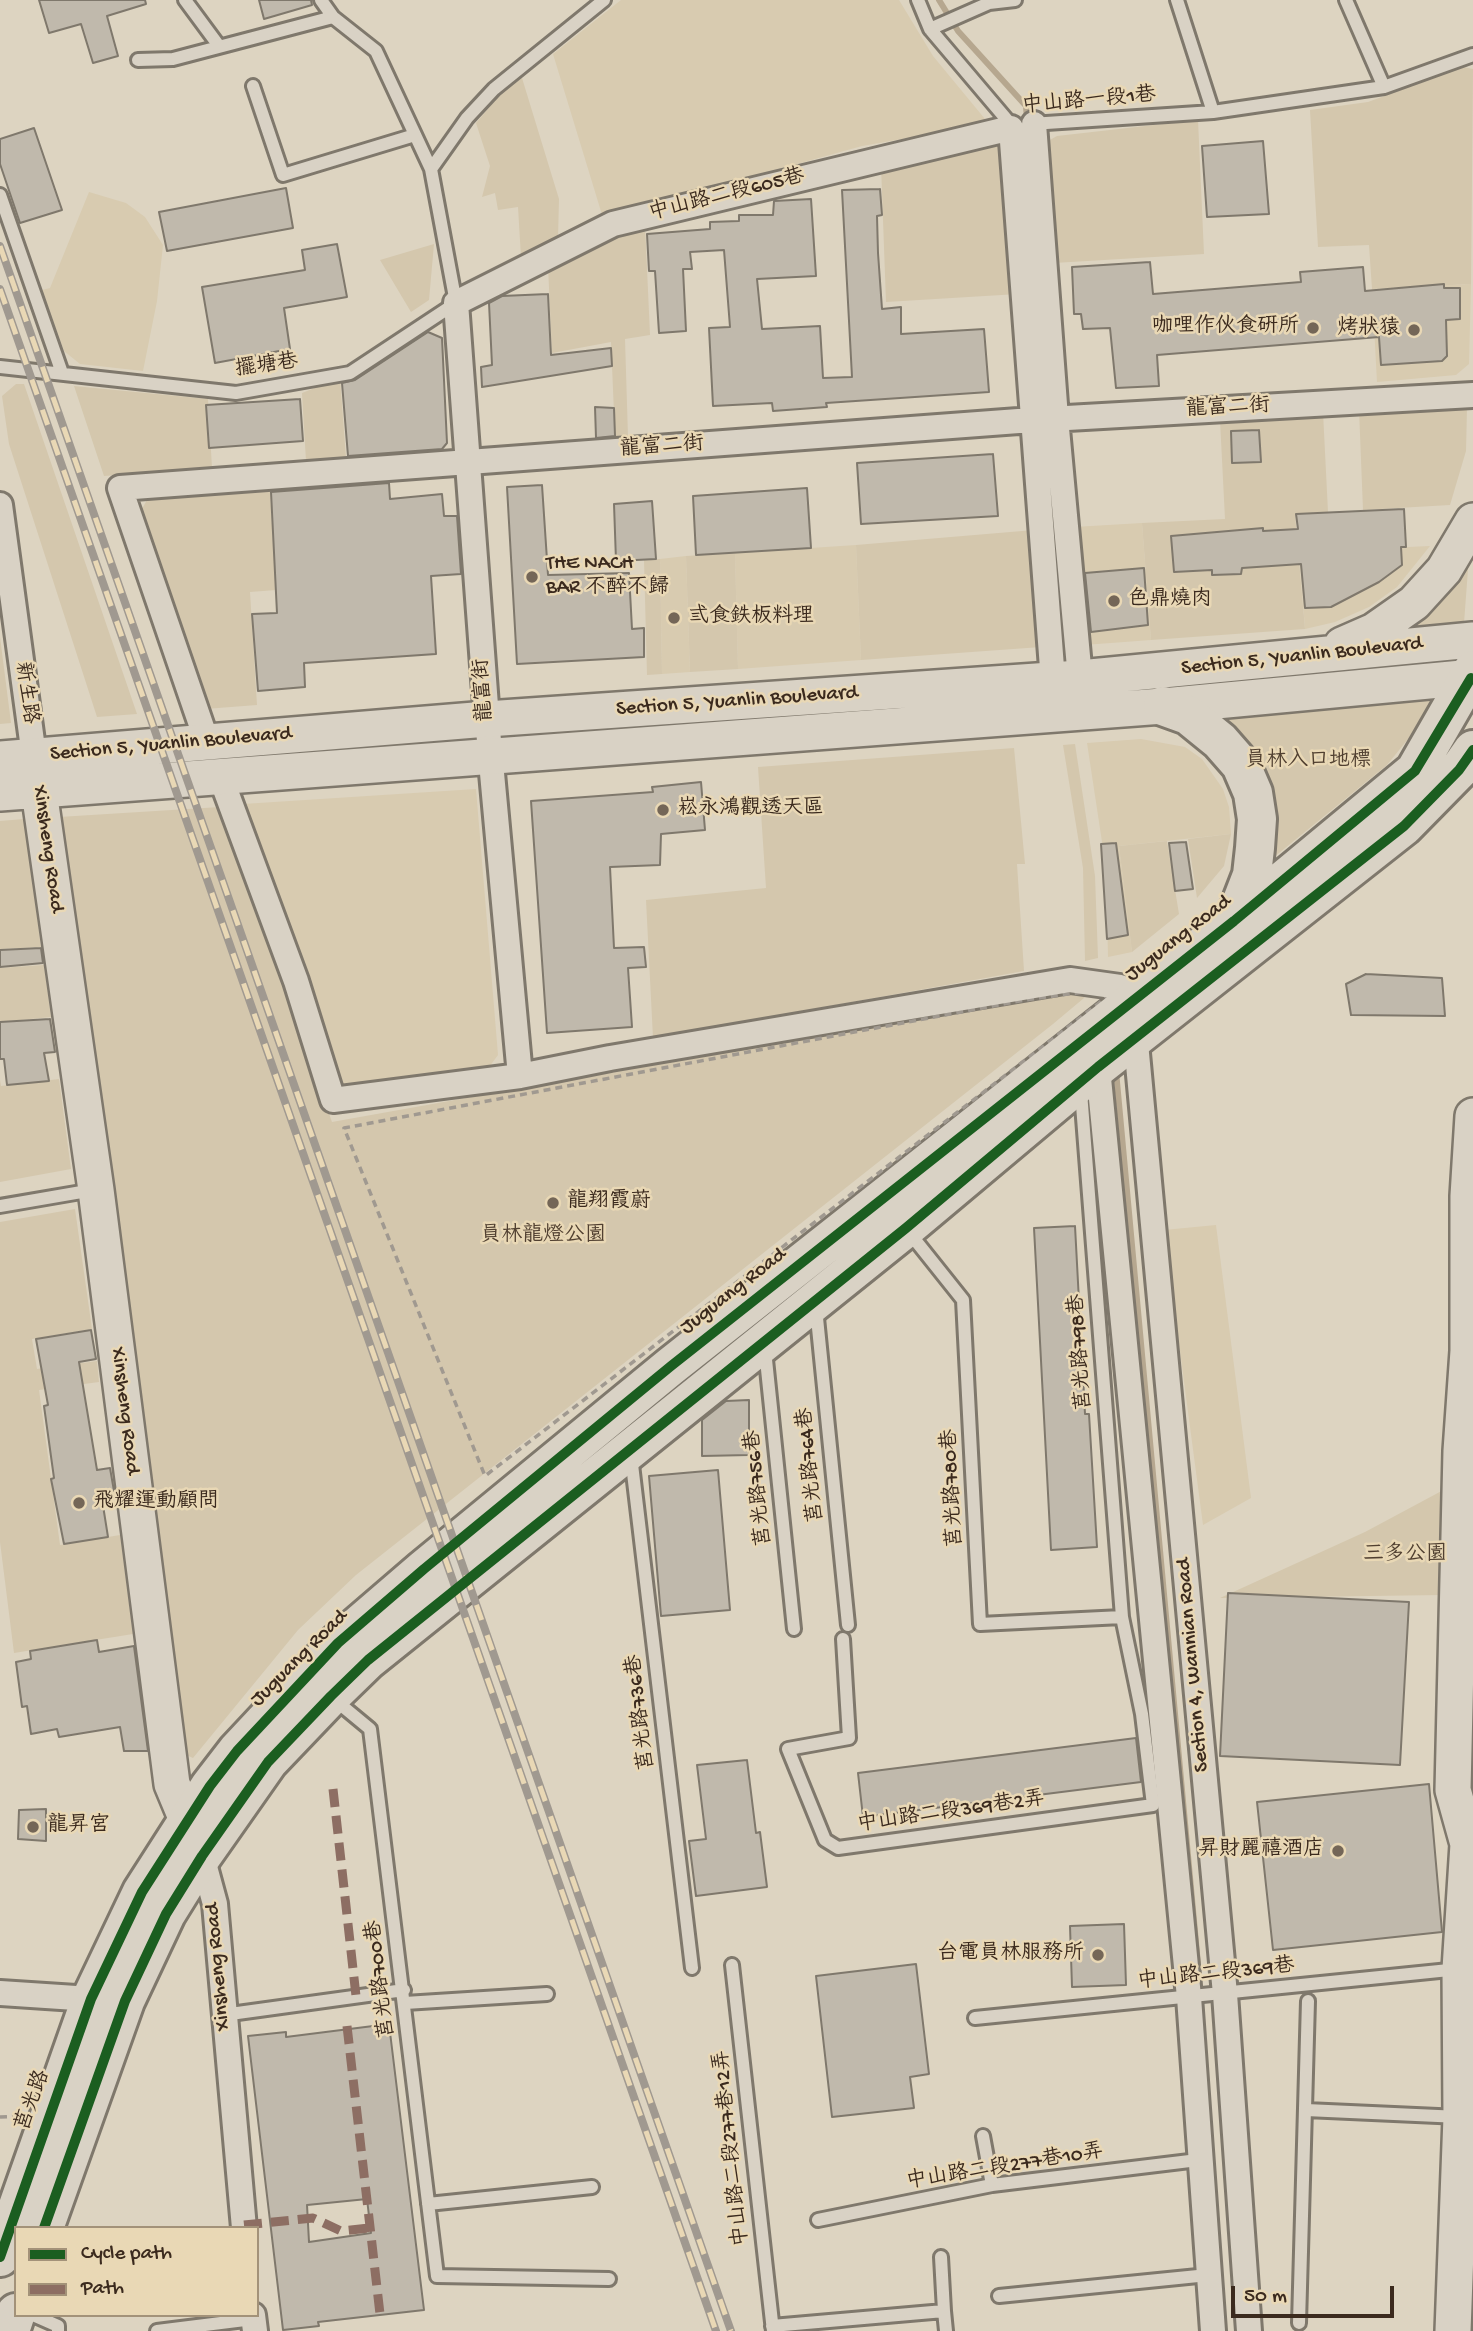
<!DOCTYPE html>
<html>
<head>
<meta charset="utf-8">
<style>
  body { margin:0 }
  #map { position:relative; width:1473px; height:2331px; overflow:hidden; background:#ddd4c1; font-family:"Gochi Hand",sans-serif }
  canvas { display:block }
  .legend { position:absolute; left:14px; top:2226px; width:245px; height:91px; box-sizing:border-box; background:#e9d8b5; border:2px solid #a39279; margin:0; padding:9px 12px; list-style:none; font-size:21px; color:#3b2a1e }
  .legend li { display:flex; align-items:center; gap:14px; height:35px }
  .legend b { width:35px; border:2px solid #a39279 }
  .scale { position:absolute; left:1231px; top:2286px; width:163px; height:32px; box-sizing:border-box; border:4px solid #3b2a1e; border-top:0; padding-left:9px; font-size:21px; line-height:24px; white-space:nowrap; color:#3b2a1e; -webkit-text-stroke:5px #e9d8b5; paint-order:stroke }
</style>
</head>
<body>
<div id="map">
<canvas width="1473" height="2331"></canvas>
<ul class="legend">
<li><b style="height:9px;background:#1b5e20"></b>Cycle path</li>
<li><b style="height:9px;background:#8d6e63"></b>Path</li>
</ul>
<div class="scale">50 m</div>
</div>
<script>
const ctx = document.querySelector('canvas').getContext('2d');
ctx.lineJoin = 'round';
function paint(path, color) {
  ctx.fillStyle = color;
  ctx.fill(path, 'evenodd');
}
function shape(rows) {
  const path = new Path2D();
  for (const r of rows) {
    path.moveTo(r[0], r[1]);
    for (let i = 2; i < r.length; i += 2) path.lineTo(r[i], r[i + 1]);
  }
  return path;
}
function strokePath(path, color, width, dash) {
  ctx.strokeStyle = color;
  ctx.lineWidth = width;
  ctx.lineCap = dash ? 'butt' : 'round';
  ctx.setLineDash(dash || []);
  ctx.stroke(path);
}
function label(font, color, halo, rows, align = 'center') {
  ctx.font = font + ' "Gochi Hand","LXGW WenKai TC",sans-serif';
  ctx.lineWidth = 5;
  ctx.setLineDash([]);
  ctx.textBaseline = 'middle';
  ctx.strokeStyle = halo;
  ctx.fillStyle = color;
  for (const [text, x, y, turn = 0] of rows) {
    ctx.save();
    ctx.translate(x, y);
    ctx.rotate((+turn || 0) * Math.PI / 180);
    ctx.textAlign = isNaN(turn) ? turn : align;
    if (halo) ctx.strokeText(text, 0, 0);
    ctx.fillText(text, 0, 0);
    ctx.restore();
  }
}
paint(shape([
  [621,0,899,0,933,56,985,119,982,125,862,146,603,218,553,54],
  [89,192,126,203,145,217,163,245,157,301,143,371,80,364,64,351,42,290,50,288],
  [1471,284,1469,364,1456,375,1377,382,1372,289],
  [1142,523,1151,640,1084,645,1074,527],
  [856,545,861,660,738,669,735,553],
  [1430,546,1397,587,1369,607,1335,622,1305,629,1299,552],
  [686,556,690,672,662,674,660,559],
  [1141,739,1185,747,1202,759,1223,789,1229,807,1231,834,1119,846,1132,952,1108,957,1106,868,1087,743],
  [476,789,498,1055,489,1067,352,1091,338,1084,243,804],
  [1216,1225,1251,1498,1203,1525,1164,1230]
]), '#d8cbb0');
paint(shape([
  [1463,67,1473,69,1471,284,1372,289,1369,245,1318,247,1310,110,1368,102],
  [522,78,559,199,558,238,521,257,518,207,498,210,495,193,482,197,490,166,476,123,502,92],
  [1198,120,1204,254,1054,263,1045,155,1048,141,1057,136],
  [996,144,1008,156,1018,294,886,302,881,165],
  [645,225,650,335,625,339,628,437,615,437,611,342,552,353,548,266,610,237],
  [434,244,429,300,411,312,380,260],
  [340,378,346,458,306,461,302,393],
  [16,384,24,384,137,714,97,717,9,444,2,396],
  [74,386,208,399,212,468,104,476],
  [1457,403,1467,408,1466,451,1450,505,1363,510,1359,409],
  [1323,412,1328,512,1295,514,1305,629,1151,640,1142,523,1225,519,1220,420],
  [270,490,276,590,250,592,257,705,205,709,138,516,147,500],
  [1034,530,1041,647,861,660,856,545],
  [735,553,738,669,690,672,686,556],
  [1469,556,1464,623,1399,634],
  [660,559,662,674,647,675,644,560],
  [0,637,11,723,0,724],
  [1431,696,1434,701,1421,723,1387,765,1268,862,1209,715],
  [1075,744,1095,876,1098,958,1085,961,1083,868,1063,745],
  [1014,748,1025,864,1017,864,1024,971,653,1038,646,900,766,888,758,767],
  [220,807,332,1122,1091,986,1084,998,1053,1024,356,1575,298,1630,193,1758,182,1753,59,817],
  [24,819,41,947,0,949,0,821],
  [1231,834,1224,866,1197,898,1188,839],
  [1167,841,1179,914,1132,952,1119,846],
  [44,965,51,1017,0,1022,0,968],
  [59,1079,71,1169,0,1182,0,1080,1,1086],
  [75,1209,92,1329,32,1339,37,1369,97,1361,99,1382,39,1390,60,1545,120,1535,133,1634,14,1653,0,1542,0,1222],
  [1449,1487,1443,1595,1220,1598,1365,1532]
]), '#d4c7ad');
strokePath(shape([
  [939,0,958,31,1026,106,1027,122],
  [1116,1071,1201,1997]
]), '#b6a78f', 6);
const building = shape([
  [39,0,145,0,146,4,107,16,118,56,93,63,81,24,49,33,39,0],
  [259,0,311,0,312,5,264,19,259,0],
  [34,128,62,210,20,223,0,164,0,139,34,128],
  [1263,141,1269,214,1207,217,1202,146,1263,141],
  [286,188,293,228,167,251,159,212,286,188],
  [880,189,882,215,877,216,878,253,882,309,901,307,901,334,984,329,989,392,826,403,827,407,773,411,772,403,713,406,709,328,730,327,724,250,690,252,692,269,683,269,686,331,659,333,655,271,649,271,647,234,710,229,710,222,739,221,739,215,773,215,774,201,811,199,816,276,757,279,762,329,820,326,823,378,852,377,842,190,880,189],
  [337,244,347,297,284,308,290,349,215,363,202,287,305,270,302,250,337,244],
  [1150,262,1153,294,1301,282,1300,272,1363,267,1365,291,1444,284,1444,288,1460,288,1460,319,1446,320,1447,356,1442,361,1381,365,1379,337,1157,355,1159,386,1116,388,1110,328,1083,329,1081,314,1074,314,1072,267,1150,262],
  [548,294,551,355,611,348,612,366,482,387,481,367,492,365,489,303,502,296,548,294],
  [428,332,442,338,447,443,442,449,348,456,342,383,355,380,428,332],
  [300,399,303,441,209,448,206,405,300,399],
  [595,407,614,408,615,436,596,438,595,407],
  [1259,430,1261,462,1232,463,1231,431,1259,430],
  [993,454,998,516,861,524,857,463,993,454],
  [389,483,390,499,442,494,444,516,457,516,461,574,431,576,436,654,304,663,305,687,258,691,252,614,277,613,271,492,389,483],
  [542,485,548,575,629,573,632,629,644,628,644,657,517,664,507,487,542,485],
  [807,488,811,548,696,555,693,496,807,488],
  [652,501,656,559,616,561,614,504,652,501],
  [1404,509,1406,547,1401,547,1402,565,1379,582,1331,607,1305,608,1301,564,1242,568,1241,574,1212,575,1212,570,1174,572,1171,536,1263,528,1263,531,1298,529,1296,514,1404,509],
  [1144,568,1148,625,1091,632,1085,573,1144,568],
  [701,782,705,830,661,834,660,865,610,867,614,948,644,947,646,967,628,968,632,1027,547,1033,531,801,653,792,652,787,701,782],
  [1186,842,1193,889,1175,891,1169,843,1186,842],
  [1116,843,1128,935,1107,939,1101,844,1116,843],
  [41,948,43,963,0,967,0,950,41,948],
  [1366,974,1442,978,1445,1016,1351,1015,1346,984,1366,974],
  [50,1019,55,1052,44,1053,49,1081,7,1085,4,1059,0,1059,0,1022,50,1019],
  [1075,1226,1085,1414,1089,1414,1097,1547,1051,1550,1034,1228,1075,1226],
  [91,1330,96,1359,79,1362,97,1470,110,1468,114,1491,101,1493,108,1537,64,1544,51,1479,54,1478,44,1406,48,1405,36,1339,91,1330],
  [749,1400,749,1455,702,1456,702,1420,726,1401,749,1400],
  [718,1470,730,1610,661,1616,649,1476,718,1470],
  [1228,1593,1409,1602,1400,1765,1220,1756,1228,1593],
  [97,1640,99,1652,134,1646,148,1751,124,1751,120,1727,59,1737,57,1729,31,1734,27,1706,22,1707,16,1662,31,1659,30,1651,97,1640],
  [1136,1738,1141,1782,863,1817,858,1773,1136,1738],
  [747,1760,756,1833,760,1832,767,1887,696,1896,689,1841,706,1839,697,1765,747,1760],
  [1429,1784,1442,1932,1273,1950,1257,1802,1429,1784],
  [46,1809,46,1841,18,1839,19,1810,46,1809],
  [1124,1924,1126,1985,1072,1987,1070,1926,1124,1924],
  [916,1964,929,2074,910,2077,914,2108,832,2117,816,1976,916,1964],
  [389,2024,424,2310,318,2322,319,2326,283,2330,248,2036,286,2032,286,2037,389,2024],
  [367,2199,371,2233,309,2242,307,2205,367,2199]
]);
paint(building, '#c0b9ac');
strokePath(building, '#7f786c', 2);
const lane = shape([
  [185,0,219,46],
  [321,0,333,17],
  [918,0,930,29,1013,127],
  [1177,0,1213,112],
  [1346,0,1384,87],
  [930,29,989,3,1015,0],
  [138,60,173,59,333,17,376,51,431,169],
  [253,86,283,175,415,135],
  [1031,124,1213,112,1384,87,1473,55],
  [0,195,62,373],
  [0,367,236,393,350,373,456,303,431,169,467,118,494,89,604,0],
  [0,1206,93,1190],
  [908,1231,963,1300,980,1624,1122,1617],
  [816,1308,848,1625],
  [765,1350,794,1629],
  [631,1456,692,1968],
  [843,1639,849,1738,788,1749,825,1840,838,1848,1153,1805,1142,1714,1122,1617,1081,1092],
  [335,1700,370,1729,437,2276,609,2279],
  [732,1965,773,2331],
  [405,2003,547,1994],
  [223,2015,404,1990],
  [975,2018,1459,1969],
  [1306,2110,1460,2117],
  [983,2136,992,2185],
  [428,2204,592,2187],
  [818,2220,992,2185,1198,2160],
  [941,2257,944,2311],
  [999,2296,1208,2275],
  [33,2315,58,2326,58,2331],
  [1299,2323,1308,2001],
  [772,2326,944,2311,946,2331],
  [157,2331,253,2319]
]);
const street = shape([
  [1034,124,1056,418,1080,678],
  [0,505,34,756],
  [207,742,120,488,1032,420,1473,395],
  [221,778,296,981,333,1100,520,1076,610,1058,1070,980,1120,987,1132,1000,1225,1994,1249,2331],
  [1097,1058,1189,1997,1213,2331],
  [520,1076,487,719,456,303,613,224,1011,128,1053,681],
  [202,1856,215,1904,244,2228],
  [0,1993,91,1999],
  [253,2315,255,2331]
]);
const secondary = shape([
  [1342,645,1374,631,1414,603,1444,570,1473,521],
  [0,759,487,719,1080,678,1473,640],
  [36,770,96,1190,172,1784,197,1844],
  [0,793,1163,706,1473,677],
  [1468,1844,1453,1790,1461,1451,1468,1351,1468,1196,1473,1116],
  [1453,2331,1461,2117,1460,1969,1468,1844,1473,1828]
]);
const primary = shape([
  [1163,706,1188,715,1220,741,1241,765,1253,793,1257,819,1255,848,1252,875,1235,919],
  [44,2228,125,2001,166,1914,202,1856,268,1762,331,1696,368,1660,906,1228,1098,1067,1404,826,1459,770,1473,750],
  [0,2257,91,1999,142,1892,210,1786,237,1751,338,1643,424,1569,671,1366,1234,921,1415,771,1473,670],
  [10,2331,16,2313]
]);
strokePath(lane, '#7f786c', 18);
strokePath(street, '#7f786c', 30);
strokePath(secondary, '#7f786c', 40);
strokePath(primary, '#7f786c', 44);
strokePath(shape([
  [1120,987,485,1476,344,1128,1025,1000,1120,987],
  [0,2117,19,2116]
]), '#a09990', 3.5, [7, 5]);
strokePath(lane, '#d9d2c5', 12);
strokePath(street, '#d9d2c5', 24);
strokePath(secondary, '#d9d2c5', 35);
strokePath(primary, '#d9d2c5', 38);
const rail = shape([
  [0,246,731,2331],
  [0,289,716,2331]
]);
strokePath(rail, '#a09990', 8);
strokePath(rail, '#e9d8b5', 5, [16]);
strokePath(shape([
  [333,1789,356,1996],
  [347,2026,380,2314],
  [244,2225,313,2218,341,2231,370,2228]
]), '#8d6e63', 9, [18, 9]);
strokePath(shape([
  [44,2228,125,2001,166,1914,202,1856,268,1762,331,1696,368,1660,906,1228,1098,1067,1404,826,1459,770,1473,750],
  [0,2257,91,1999,142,1892,210,1786,237,1751,338,1643,424,1569,671,1366,1234,921,1415,771,1471,678]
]), '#1b5e20', 10);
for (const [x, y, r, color] of [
  [1313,328,7,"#746657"],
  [1414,330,7,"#746657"],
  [532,577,7,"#746657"],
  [1114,601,7,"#746657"],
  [674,618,7,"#746657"],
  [663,810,7,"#746657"],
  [553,1203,7,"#746657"],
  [79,1503,7,"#746657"],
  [33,1827,7,"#746657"],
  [1338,1851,7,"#746657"],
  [1098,1955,7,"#746657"]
]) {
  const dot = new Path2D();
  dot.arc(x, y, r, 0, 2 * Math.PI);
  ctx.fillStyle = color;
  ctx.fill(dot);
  strokePath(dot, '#e9d8b5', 2.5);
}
label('21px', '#3b2a1e', '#e9d8b5', [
  ["中山路一段1巷",1089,102,-5],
  ["中山路二段605巷",727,196,-14],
  ["擺塘巷",267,367,-8],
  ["龍富二街",1228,409,-3],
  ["龍富二街",662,448,-4],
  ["Section 5, Yuanlin Boulevard",1302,657,-6],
  ["龍富街",485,690,-94],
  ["新生路",25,693,82],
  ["Section 5, Yuanlin Boulevard",737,702,-4],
  ["Section 5, Yuanlin Boulevard",171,745,-5],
  ["Xinsheng Road",47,849,82],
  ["Juguang Road",1179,939,-38],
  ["Juguang Road",734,1292,-38],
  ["莒光路798巷",1082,1352,-94],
  ["Xinsheng Road",124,1411,83],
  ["莒光路764巷",812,1465,-96],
  ["莒光路756巷",760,1488,-96],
  ["莒光路780巷",954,1488,-93],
  ["Juguang Road",300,1659,-45],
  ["Section 4, Wannian Road",1194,1665,-95],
  ["莒光路736巷",642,1712,-97],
  ["中山路二段369巷2弄",951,1813,-8],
  ["Xinsheng Road",219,1967,-95],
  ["中山路二段369巷",1216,1975,-6],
  ["莒光路700巷",382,1979,-97],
  ["莒光路",34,2101,-70],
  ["中山路二段277巷12弄",733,2148,-96],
  ["中山路二段277巷10弄",1005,2168,-9]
]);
label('21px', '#3b2a1e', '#e9d8b5', [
  ["咖哩作伙食研所",1299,328,"right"],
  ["烤狀猿",1400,330,"right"],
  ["THE NACH",546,565],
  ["BAR 不醉不歸",546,589],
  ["色鼎燒肉",1128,601],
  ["弎食鉄板料理",688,618],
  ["崧永鴻觀透天區",677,810],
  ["龍翔霞蔚",567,1203],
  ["飛耀運動顧問",93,1503],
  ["龍昇宮",47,1827],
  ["昇財麗禧酒店",1324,1851,"right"],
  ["台電員林服務所",1084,1955,"right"]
], 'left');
label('21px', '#514031', '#e9d8b5', [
  ["員林入口地標",1308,762],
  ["員林龍燈公園",543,1237],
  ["三多公園",1405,1556]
]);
</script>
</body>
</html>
